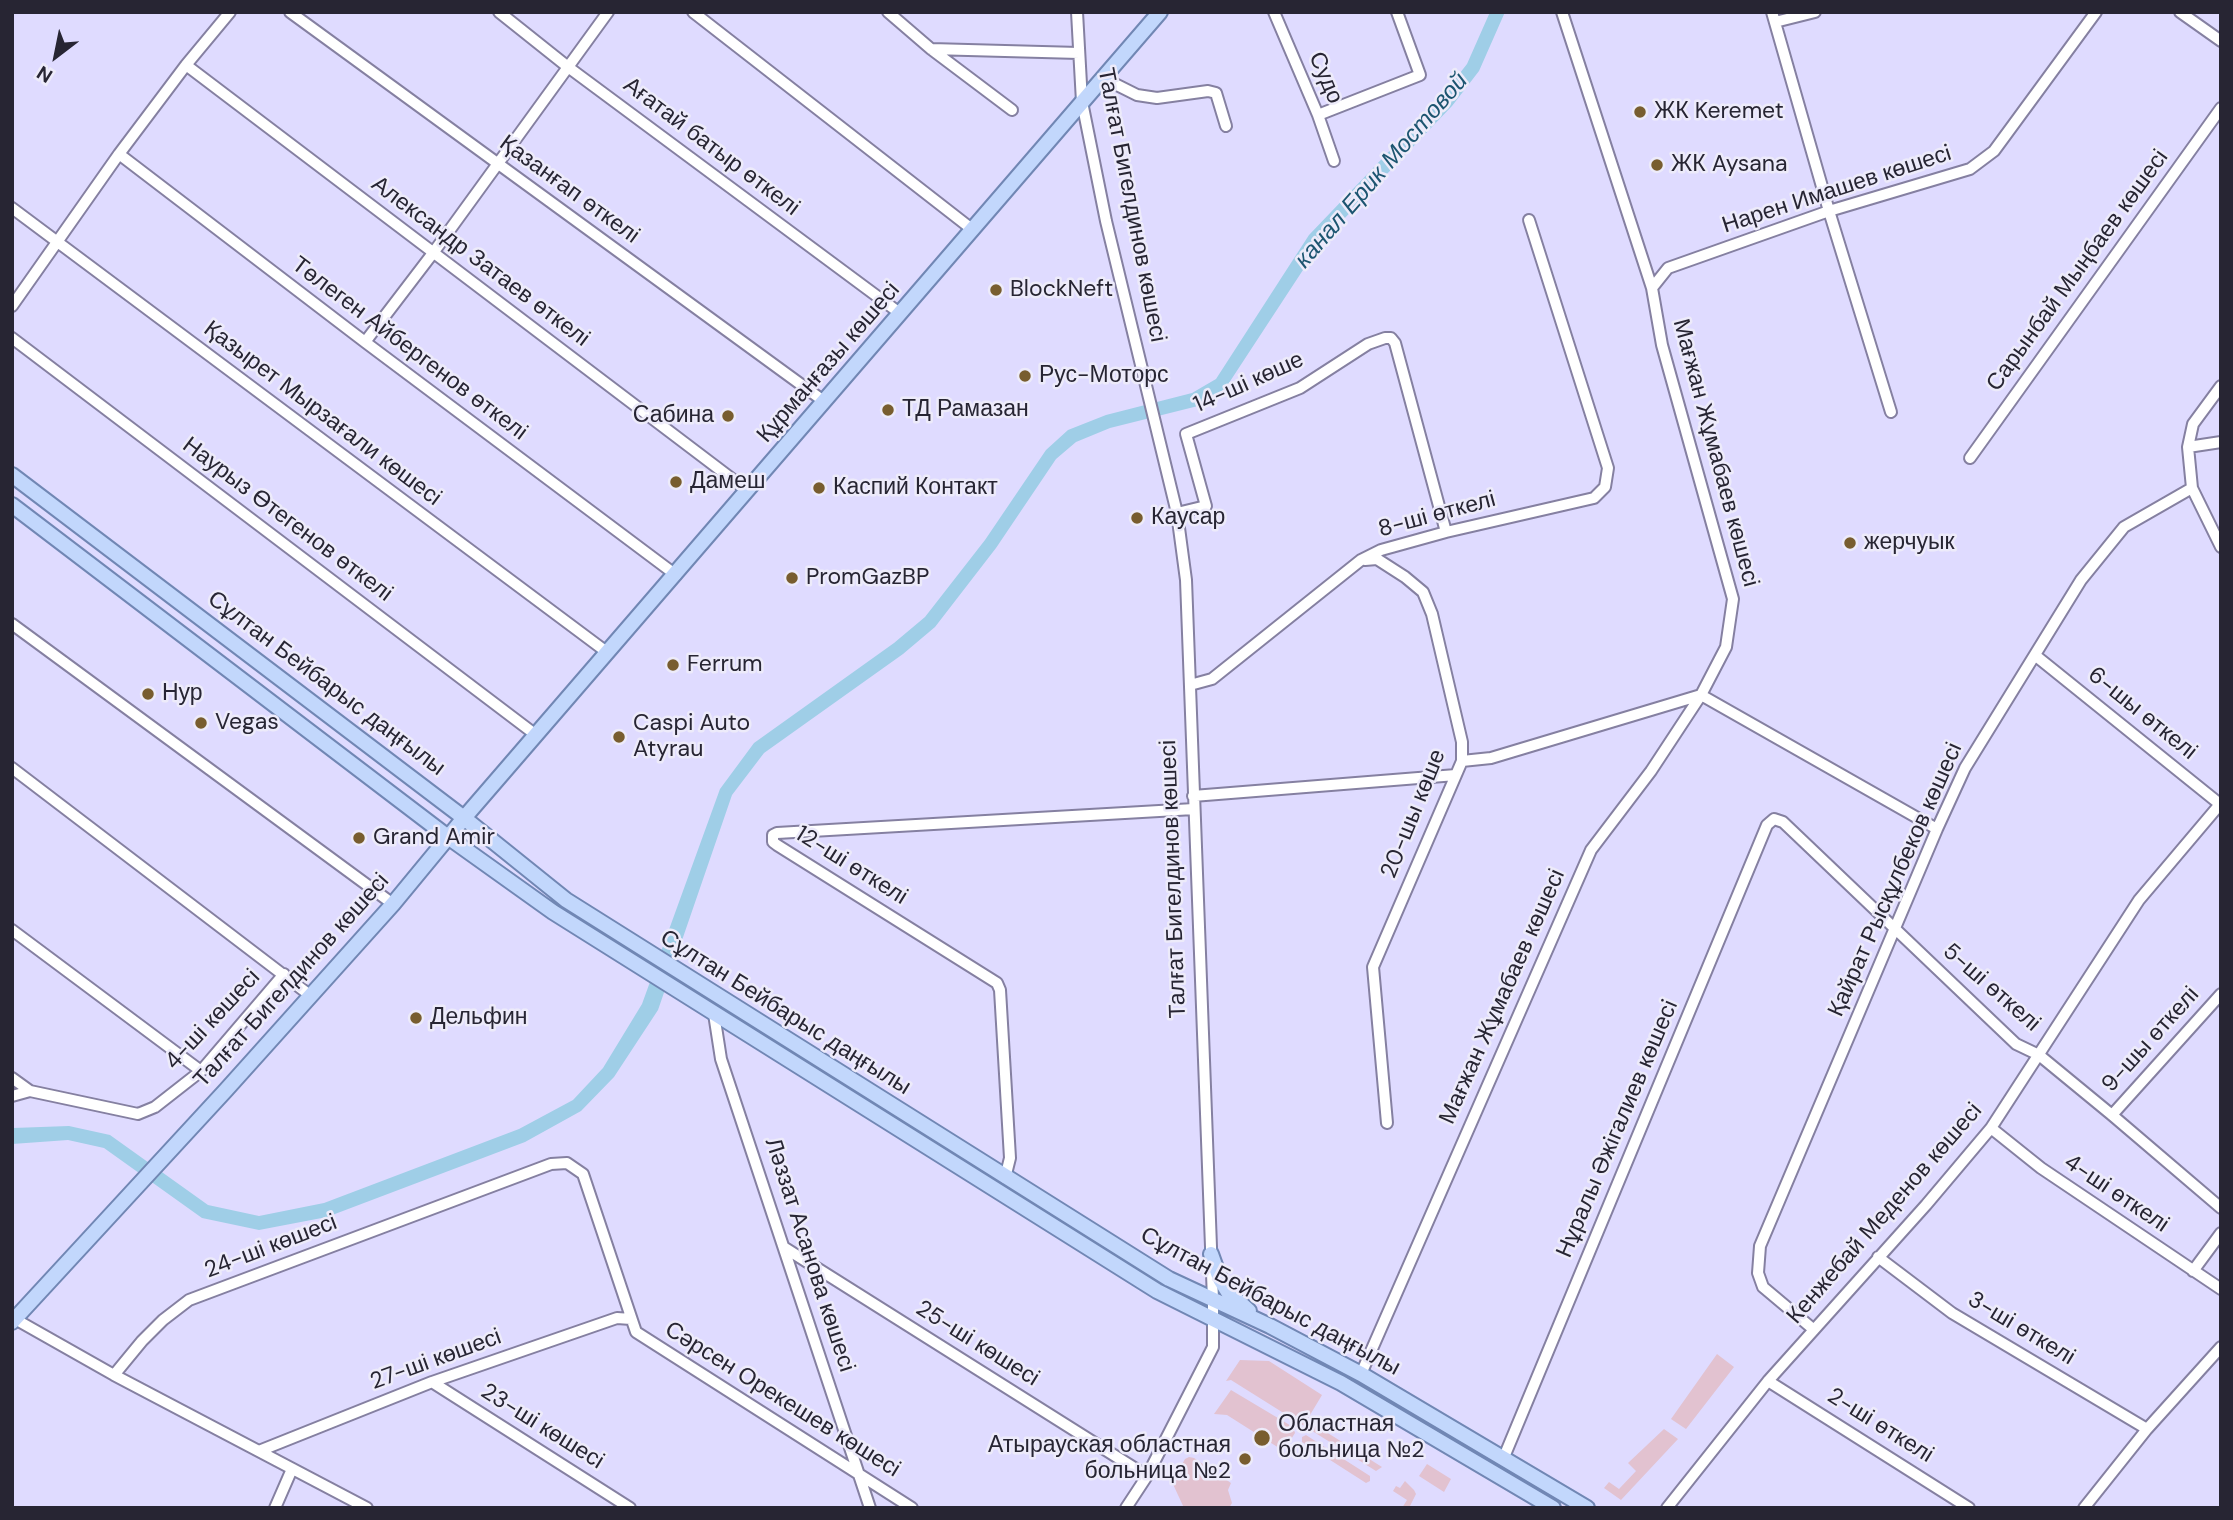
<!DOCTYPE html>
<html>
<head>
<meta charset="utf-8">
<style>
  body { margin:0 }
  #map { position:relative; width:2233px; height:1520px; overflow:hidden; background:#dfdbff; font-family:"DM Sans",sans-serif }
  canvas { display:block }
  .frame { position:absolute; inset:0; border:14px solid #272533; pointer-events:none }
  .north { position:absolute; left:21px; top:21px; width:70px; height:70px; -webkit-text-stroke:5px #edebfa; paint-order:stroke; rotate:212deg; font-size:19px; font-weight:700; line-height:28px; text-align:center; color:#272533 }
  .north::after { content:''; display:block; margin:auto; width:24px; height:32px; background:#272533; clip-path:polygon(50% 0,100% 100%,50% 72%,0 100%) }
</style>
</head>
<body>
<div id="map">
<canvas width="2233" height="1520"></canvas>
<div class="frame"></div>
<div class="north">N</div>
</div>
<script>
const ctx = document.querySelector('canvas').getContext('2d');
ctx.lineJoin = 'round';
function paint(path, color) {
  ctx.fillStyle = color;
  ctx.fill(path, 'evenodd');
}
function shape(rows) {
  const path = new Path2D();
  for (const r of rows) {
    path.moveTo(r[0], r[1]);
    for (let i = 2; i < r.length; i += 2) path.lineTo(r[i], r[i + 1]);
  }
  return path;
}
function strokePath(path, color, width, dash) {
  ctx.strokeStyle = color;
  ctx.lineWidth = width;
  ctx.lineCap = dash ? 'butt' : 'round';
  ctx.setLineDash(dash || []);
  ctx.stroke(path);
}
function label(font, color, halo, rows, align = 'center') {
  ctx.font = font + ' "DM Sans",sans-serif';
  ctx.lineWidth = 5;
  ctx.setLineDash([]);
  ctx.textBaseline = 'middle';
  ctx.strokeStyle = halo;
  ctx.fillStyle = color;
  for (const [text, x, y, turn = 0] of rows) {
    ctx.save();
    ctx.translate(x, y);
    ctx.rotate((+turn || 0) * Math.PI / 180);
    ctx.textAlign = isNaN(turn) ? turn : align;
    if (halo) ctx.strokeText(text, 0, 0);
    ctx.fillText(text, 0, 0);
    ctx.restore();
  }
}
paint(shape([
  [1717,1354,1734,1367,1686,1429,1671,1419],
  [1240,1360,1269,1361,1322,1395,1307,1420,1382,1467,1376,1471,1231,1380,1226,1381],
  [1231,1390,1293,1427,1295,1433,1286,1447,1279,1448,1227,1415,1214,1414],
  [1664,1429,1678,1439,1621,1500,1604,1488,1609,1482,1619,1489,1636,1471,1628,1463],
  [1306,1435,1370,1476,1370,1481,1366,1483,1302,1442,1302,1437],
  [1189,1457,1194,1458,1231,1483,1228,1490,1232,1503,1229,1508,1184,1508,1172,1482,1185,1459],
  [1427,1464,1451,1479,1444,1492,1419,1476],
  [1405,1481,1414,1490,1416,1494,1409,1508,1402,1508,1407,1500,1393,1491,1396,1486,1400,1488]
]), '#e2c2d0');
paint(shape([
  [1490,12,1505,12,1479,71,1452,106,1320,244,1225,389,1198,406,1110,428,1076,442,1056,459,996,548,935,627,903,654,764,753,732,795,658,1010,614,1077,581,1111,525,1142,327,1217,259,1230,202,1218,104,1148,68,1140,12,1144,13,1128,69,1126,110,1135,208,1205,259,1216,324,1203,519,1129,573,1100,603,1068,642,1004,720,789,754,743,894,643,925,617,985,540,1046,450,1068,430,1106,415,1192,393,1216,379,1309,235,1441,97,1467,64]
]), '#9fcee7');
const minor = shape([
  [290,12,825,402],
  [499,12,568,67,901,314],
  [693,12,973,230],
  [888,12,931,49,1012,110],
  [1077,12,1082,102,1106,221,1177,513,1186,580,1213,1300,1213,1347,1147,1476,1126,1508],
  [1274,12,1318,115,1334,161],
  [1772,12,1829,211,1891,412],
  [2180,12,2221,41],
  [1775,22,1815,12],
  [931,49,1079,53],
  [186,65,748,491],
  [1103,78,1137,95,1157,98,1208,91,1216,93,1226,126],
  [1318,115,1420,75,1397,12],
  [119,154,365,342,676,575],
  [12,208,608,653],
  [1652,288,1668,268,1829,211,1970,169,1994,151,2096,12],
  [12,306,119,154,186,65,230,12],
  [12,338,536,735],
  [365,342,433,253,608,12],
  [2221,386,2193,424,2188,447,2192,488,2221,547],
  [2188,447,2221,442],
  [1970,458,2221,108],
  [1177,513,1206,506,1186,434,1300,388,1368,344,1385,338,1391,338,1395,343,1446,532],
  [1365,560,1377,559,1405,577,1423,592,1432,614,1462,742,1462,761,1373,967,1387,1123],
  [12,624,393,904],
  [2036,656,2221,805],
  [1190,685,1212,679,1361,560,1381,550,1446,532,1594,498,1605,487,1608,468,1529,220],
  [1462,761,1491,758,1701,695,1937,829],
  [12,768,311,996],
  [1193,796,1456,775],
  [12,930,201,1071],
  [714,1014,721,1059,870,1508],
  [12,1078,30,1091],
  [12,1096,30,1091,138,1114,155,1107,201,1071,284,974],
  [2112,1115,2221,994],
  [1991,1128,2041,1168,2221,1289],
  [1005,1178,1010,1158,1000,990,997,983,777,845,773,842,773,835,777,833,1194,809],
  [785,1248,1147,1476],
  [1878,1257,1952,1313,2147,1429],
  [2193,1271,2221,1233],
  [15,1319,114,1375,142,1341,163,1320,189,1300,551,1164,567,1163,583,1174,636,1332,912,1508],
  [1813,1329,1763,1287,1758,1273,1760,1246,1937,829,1965,768,2081,580,2124,527,2192,488],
  [1361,1374,1591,850,1651,771,1701,695,1726,647,1733,599,1662,345,1652,288,1562,12],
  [114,1375,367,1508],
  [1768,1381,1969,1508],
  [432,1382,630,1508],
  [259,1451,432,1382,617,1318,631,1319],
  [1504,1457,1767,825,1774,819,1783,822,2016,1044,2039,1055,2112,1115,2221,1208],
  [275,1508,292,1469],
  [1667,1508,1768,1381,1926,1205,1991,1128,2139,900,2221,803],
  [2084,1508,2147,1429,2221,1347]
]);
const major = shape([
  [12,475,464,818,566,900,1169,1279,1270,1326,1361,1374,1587,1508],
  [12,505,448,837,553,912,1157,1291,1341,1383,1553,1508],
  [1211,1254,1220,1279,1228,1292,1249,1311],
  [12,1322,226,1090,393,904,464,818,1160,12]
]);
strokePath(minor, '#8580a1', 14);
strokePath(major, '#7187b4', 18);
strokePath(minor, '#fff', 10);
strokePath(major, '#c2d7fc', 14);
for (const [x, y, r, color] of [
  [1640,112,7,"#785d2f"],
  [1657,165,7,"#785d2f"],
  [996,290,7,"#785d2f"],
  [1025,376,7,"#785d2f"],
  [888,410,7,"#785d2f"],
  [728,416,7,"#785d2f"],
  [676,482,7,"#785d2f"],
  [819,488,7,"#785d2f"],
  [1137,518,7,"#785d2f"],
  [1850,543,7,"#785d2f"],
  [792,578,7,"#785d2f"],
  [673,665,7,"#785d2f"],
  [148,694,7,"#785d2f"],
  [201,723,7,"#785d2f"],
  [619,737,7,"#785d2f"],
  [359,838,7,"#785d2f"],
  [416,1018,7,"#785d2f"],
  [1262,1438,9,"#785d2f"],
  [1245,1459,7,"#785d2f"]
]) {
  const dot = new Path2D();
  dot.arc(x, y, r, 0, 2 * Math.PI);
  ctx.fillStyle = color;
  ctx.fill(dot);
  strokePath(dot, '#edebfa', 2.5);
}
label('23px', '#272533', '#edebfa', [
  ["Судо",1325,78,67],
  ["Ағатай батыр өткелі",711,147,37],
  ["Қазанғап өткелі",569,190,36],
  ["Нарен Имашев көшесi",1837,190,-18],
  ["Талғат Бигелдинов көшесі",1131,205,79],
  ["Александр Затаев өткелі",480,262,37],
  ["Сарынбай Мыңбаев көшесі",2078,271,-54],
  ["Төлеген Айбергенов өткелі",409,349,37],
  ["Құрманғазы көшесі",829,363,-49],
  ["14-ші көше",1249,383,-24],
  ["Қазырет Мырзағали көшесі",322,414,37],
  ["Мағжан Жұмабаев көшесі",1715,453,75],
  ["8-ші өткелі",1437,515,-15],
  ["Наурыз Өтегенов өткелі",287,520,37],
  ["Сұлтан Бейбарыс даңғылы",326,684,37],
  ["6-шы өткелі",2142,714,39],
  ["20-шы көше",1414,814,-68],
  ["12-ші өткелі",851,866,32],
  ["Талғат Бигелдинов көшесі",1174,879,-92],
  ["Қайрат Рысқұлбеков көшесі",1896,880,-66],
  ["Талғат Бигелдинов көшесі",292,981,-48],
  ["5-ші өткелі",1991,988,41],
  ["Мағжан Жұмабаев көшесі",1503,997,-66],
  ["Сұлтан Бейбарыс даңғылы",785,1013,32],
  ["4-ші көшесі",213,1020,-47],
  ["9-шы өткелі",2151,1040,-48],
  ["Нұралы Әжiгалиев көшесi",1618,1129,-67],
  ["4-ші өткелі",2116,1194,34],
  ["Кенжебай Меденов көшесі",1885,1214,-49],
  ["24-ші көшесі",271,1247,-21],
  ["Ләззат Асанова көшесі",809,1255,72],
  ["Сұлтан Бейбарыс даңғылы",1270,1302,28],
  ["3-ші өткелі",2021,1329,31],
  ["25-ші көшесі",977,1344,32],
  ["27-ші көшесі",436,1360,-20],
  ["Сәрсен Орекешев көшесі",782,1400,32],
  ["2-ші өткелі",1880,1426,32],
  ["23-ші көшесі",542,1427,32]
]);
label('23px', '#272533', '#edebfa', [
  ["ЖК Keremet",1654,112],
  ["ЖК Aysana",1671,165],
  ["BlockNeft",1010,290],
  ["Рус-Моторс",1039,376],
  ["ТД Рамазан",902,410],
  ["Сабина",714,416,"right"],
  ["Дамеш",690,482],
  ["Каспий Контакт",833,488],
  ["Каусар",1151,518],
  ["жерчуык",1864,543],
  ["PromGazBP",806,578],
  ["Ferrum",687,665],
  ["Нур",162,694],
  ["Vegas",215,723],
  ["Caspi Auto",633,724],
  ["Atyrau",633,750],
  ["Grand Amir",373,838],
  ["Дельфин",430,1018],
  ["Областная",1278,1425],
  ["больница №2",1278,1451],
  ["Атырауская областная",1231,1446,"right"],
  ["больница №2",1231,1472,"right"]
], 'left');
label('italic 24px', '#1c5570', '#edebfa', [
  ["канал Ерик Мостовой",1382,171,-49]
]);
</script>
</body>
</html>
